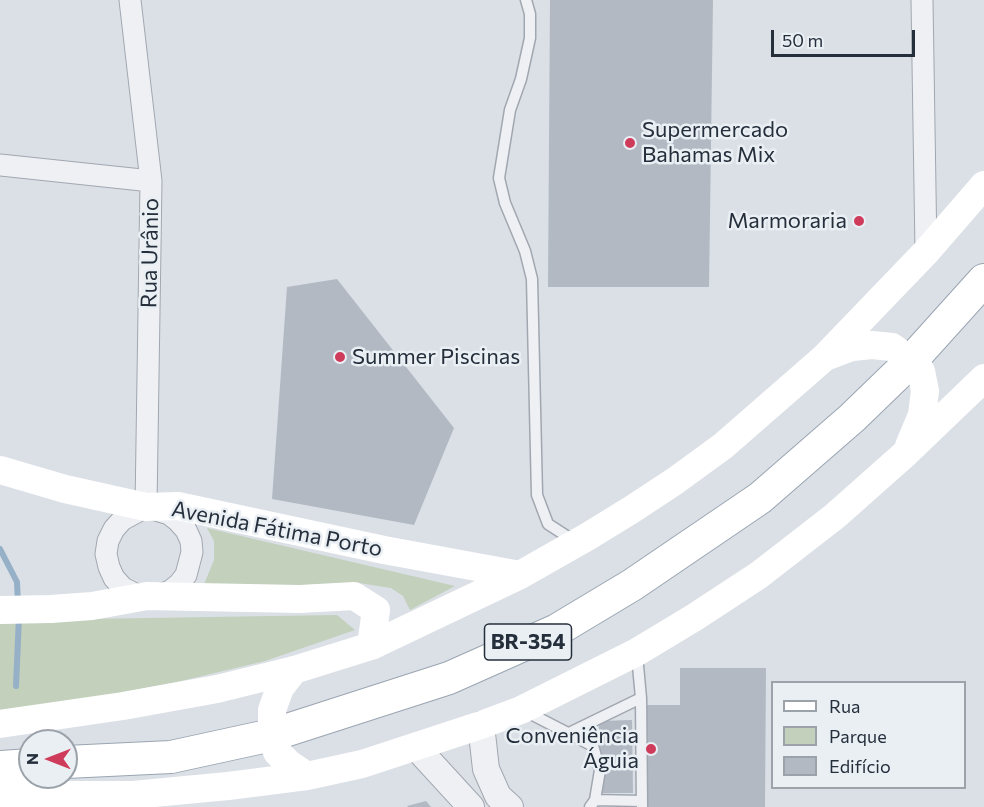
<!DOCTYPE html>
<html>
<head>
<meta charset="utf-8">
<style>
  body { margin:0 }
  #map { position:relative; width:984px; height:807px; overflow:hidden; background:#dbe0e6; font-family:Commissioner,sans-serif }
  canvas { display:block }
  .legend { position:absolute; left:771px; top:681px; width:195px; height:108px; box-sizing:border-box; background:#eaeff4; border:2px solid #9ba2aa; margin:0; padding:8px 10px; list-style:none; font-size:18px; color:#252f3c }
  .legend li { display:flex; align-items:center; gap:12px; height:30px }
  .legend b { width:30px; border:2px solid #9ba2aa }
  .north { position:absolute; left:18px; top:729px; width:60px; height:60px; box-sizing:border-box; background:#eaeff4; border:2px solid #9ba2aa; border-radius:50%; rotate:270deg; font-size:16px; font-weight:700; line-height:24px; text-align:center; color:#252f3c }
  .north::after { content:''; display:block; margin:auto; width:21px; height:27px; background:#cf3c5b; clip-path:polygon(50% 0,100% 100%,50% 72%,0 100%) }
  .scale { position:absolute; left:771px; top:30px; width:144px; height:27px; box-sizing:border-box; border:3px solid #252f3c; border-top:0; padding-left:8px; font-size:18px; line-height:21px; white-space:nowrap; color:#252f3c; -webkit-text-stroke:4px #eaeff4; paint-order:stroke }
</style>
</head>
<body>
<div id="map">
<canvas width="984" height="807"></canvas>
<ul class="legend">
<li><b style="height:8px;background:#fff"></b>Rua</li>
<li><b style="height:16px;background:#c2d0bc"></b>Parque</li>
<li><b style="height:16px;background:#b2b9c3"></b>Edifício</li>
</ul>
<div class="north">N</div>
<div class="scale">50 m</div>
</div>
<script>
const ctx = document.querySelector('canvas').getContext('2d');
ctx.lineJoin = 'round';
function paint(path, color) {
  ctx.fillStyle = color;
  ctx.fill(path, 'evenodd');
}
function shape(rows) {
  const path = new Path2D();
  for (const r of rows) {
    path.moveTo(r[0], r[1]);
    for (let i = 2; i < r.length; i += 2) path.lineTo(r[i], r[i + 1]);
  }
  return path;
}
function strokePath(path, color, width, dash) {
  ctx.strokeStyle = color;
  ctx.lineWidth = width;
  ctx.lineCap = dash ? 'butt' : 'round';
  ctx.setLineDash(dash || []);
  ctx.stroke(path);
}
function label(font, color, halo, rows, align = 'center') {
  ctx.font = font + ' Commissioner,sans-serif';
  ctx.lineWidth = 5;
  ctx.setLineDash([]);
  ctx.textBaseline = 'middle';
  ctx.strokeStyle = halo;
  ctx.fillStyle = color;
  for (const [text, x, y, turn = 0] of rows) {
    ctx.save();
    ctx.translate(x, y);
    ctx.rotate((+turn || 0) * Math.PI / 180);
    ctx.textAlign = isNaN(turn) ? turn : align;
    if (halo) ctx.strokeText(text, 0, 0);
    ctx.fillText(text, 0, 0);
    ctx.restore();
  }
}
paint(shape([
  [207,528,455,586,410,610,403,596,391,588,359,583,202,589,214,560,214,541],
  [337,615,355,630,265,661,177,682,73,702,0,711,0,624,83,619]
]), '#c2d0bc');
strokePath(shape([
  [0,549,17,582,18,604],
  [16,686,19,617]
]), '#95b0c7', 6);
paint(shape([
  [550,0,713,0,709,287,548,287],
  [337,279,454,428,414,525,272,499,287,287],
  [680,668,766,668,765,807,646,807,646,705,680,705],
  [632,720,633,793,599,793,599,721],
  [426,801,431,807,408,807,407,806]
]), '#b2b9c3');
const service = shape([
  [526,0,530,14,530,38,521,79,510,110,499,178,505,203,525,251,532,279,537,495,548,524,568,537,575,537],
  [637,655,641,698,642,807],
  [525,711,593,746,600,770,595,800,590,807],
  [569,733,641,698],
  [595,800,642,801]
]);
const minor = shape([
  [130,0,151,181,146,507],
  [922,0,926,252],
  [0,165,151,181],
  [146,507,169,514,178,521,186,530,191,541,192,552,186,575,179,584,170,591,159,595,147,596,135,594,123,588,114,578,109,567,106,554,108,541,114,529,122,520,146,507]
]);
const tertiary = shape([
  [481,725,486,769,498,796,510,807],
  [416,747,471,807]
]);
const primary = shape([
  [66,762,171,757,272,735,449,678,557,630,632,585,760,498,852,418,911,361,984,280],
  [0,767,30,765]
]);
strokePath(service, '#a1a7b0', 13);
strokePath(minor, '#a1a7b0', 23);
strokePath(tertiary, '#a1a7b0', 28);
strokePath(primary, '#9aa5b2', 34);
strokePath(service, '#eef0f4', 10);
strokePath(minor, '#eef0f4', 21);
strokePath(tertiary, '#eef0f4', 26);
strokePath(shape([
  [828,356,852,347,872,345,892,347,911,361,921,371,925,391,922,415,909,446],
  [0,470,65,489,146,507,178,506,384,550,520,575],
  [0,610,51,609,92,606,147,596,300,599,354,596,376,610,371,646],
  [294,670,280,688,272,710,272,735,277,752,288,763,307,776],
  [0,724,123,706,217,689,294,670,371,646,520,575,587,537,631,510,675,481,723,446,825,357,926,252,984,185],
  [0,795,133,795,228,786,307,776,362,764,481,725,521,710,637,652,695,617,759,575,835,516,906,453,984,378]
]), '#fff', 28);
strokePath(primary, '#fff', 32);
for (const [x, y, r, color] of [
  [630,143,6,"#cf3c5b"],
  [859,221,6,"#cf3c5b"],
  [340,357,6,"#cf3c5b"],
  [651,749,6,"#cf3c5b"]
]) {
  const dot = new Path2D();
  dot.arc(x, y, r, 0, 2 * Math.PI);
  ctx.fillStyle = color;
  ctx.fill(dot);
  strokePath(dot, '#eaeff4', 2);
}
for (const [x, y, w] of [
  [528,642,87]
]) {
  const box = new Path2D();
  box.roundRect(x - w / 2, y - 18, w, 36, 4.5);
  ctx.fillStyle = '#eaeff4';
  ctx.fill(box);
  strokePath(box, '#252f3c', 1.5);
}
label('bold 21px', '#252f3c', null, [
  ["BR-354",528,642]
]);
label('22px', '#252f3c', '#eaeff4', [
  ["Supermercado",642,130],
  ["Bahamas Mix",642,155],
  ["Marmoraria",847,221,"right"],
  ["Summer Piscinas",352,357],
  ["Conveniência",639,736,"right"],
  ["Águia",639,761,"right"]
], 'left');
label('22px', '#252f3c', '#eaeff4', [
  ["Rua Urânio",150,253,-89],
  ["Avenida Fátima Porto",277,529,11]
]);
</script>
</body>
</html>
